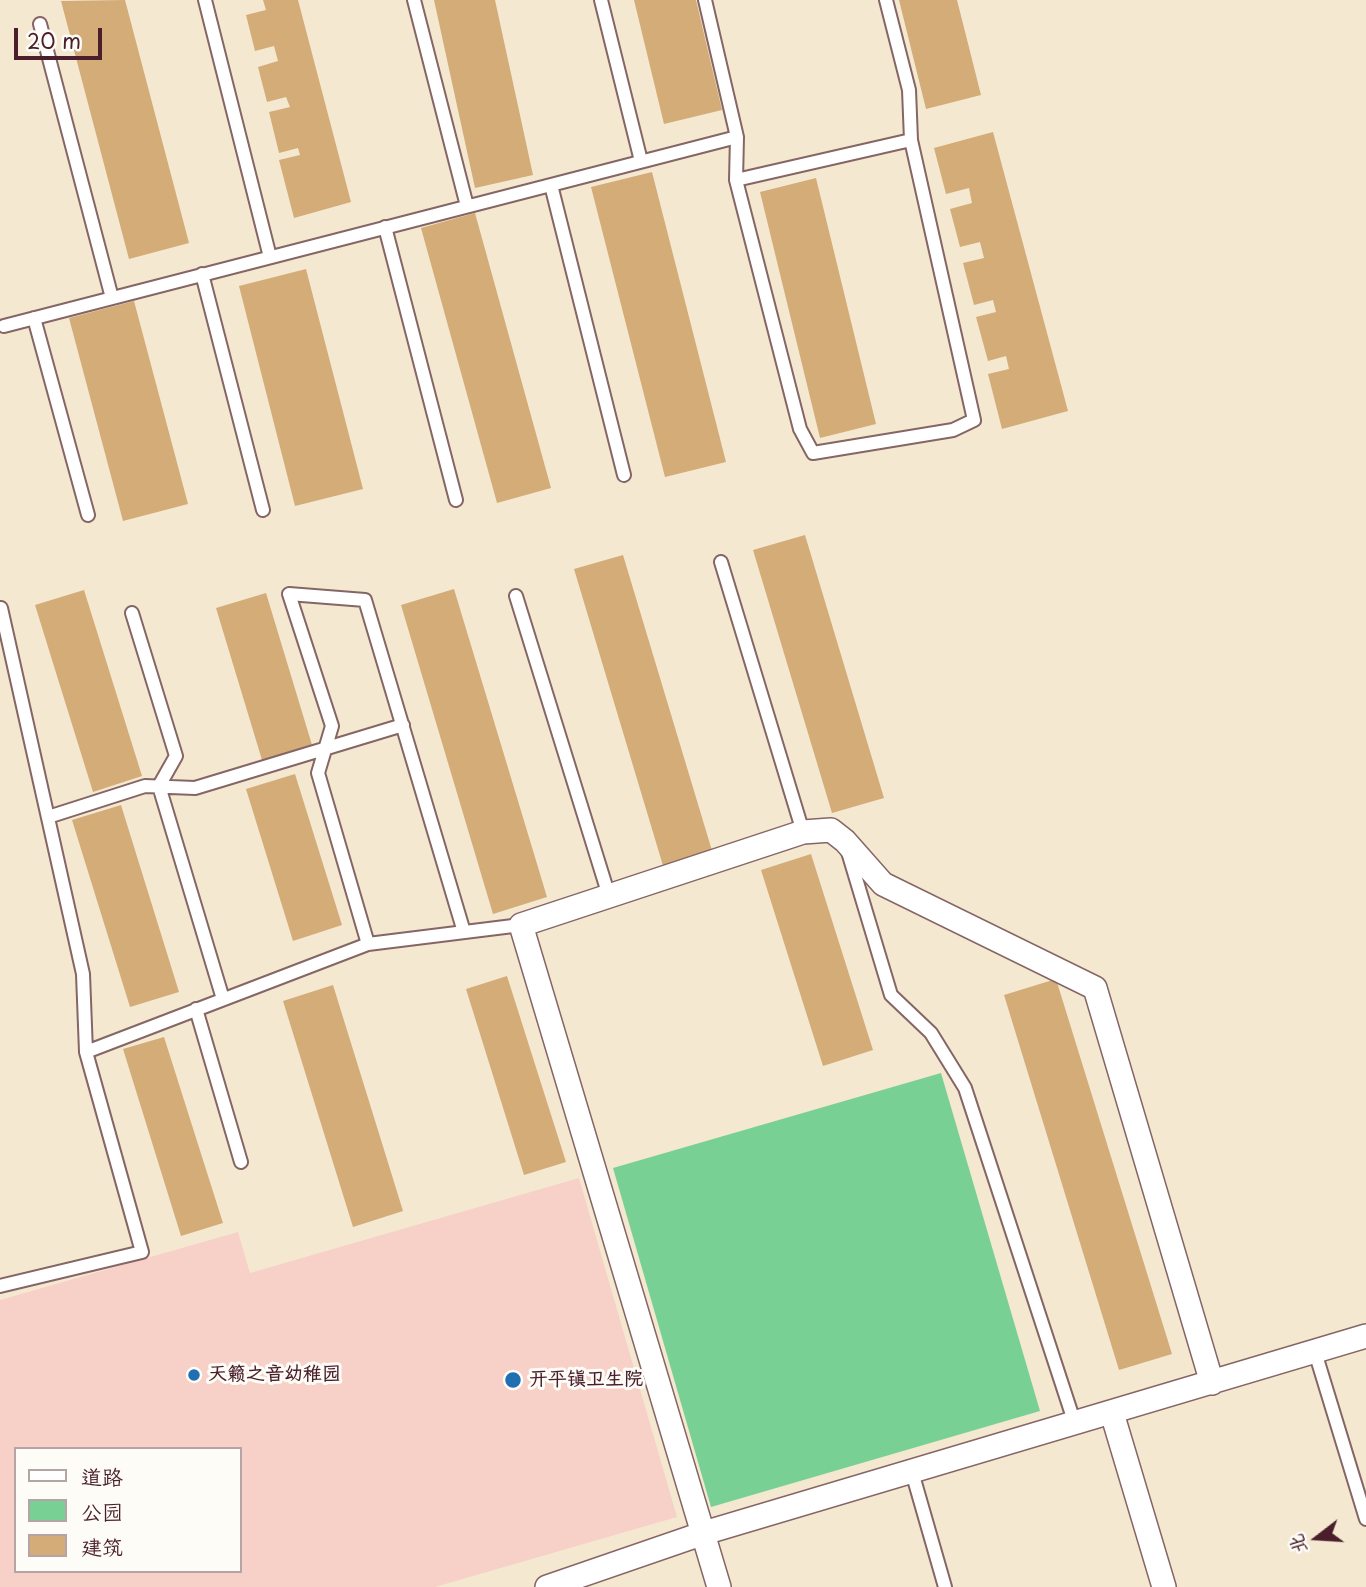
<!DOCTYPE html>
<html>
<head>
<meta charset="utf-8">
<style>
  body { margin:0 }
  #map { position:relative; width:1366px; height:1587px; overflow:hidden; background:#f4e8d1; font-family:"Playpen Sans","LXGW WenKai TC",sans-serif }
  canvas { display:block }
  .legend { position:absolute; left:14px; top:1447px; width:228px; height:126px; box-sizing:border-box; background:#fdfcf7; border:2px solid #b5a4a5; margin:0; padding:9px 12px; list-style:none; font-size:21px; color:#4a1f2b }
  .legend li { display:flex; align-items:center; gap:14px; height:35px }
  .legend b { width:35px; border:2px solid #b5a4a5 }
  .north { position:absolute; left:1282px; top:1503px; width:70px; height:70px; -webkit-text-stroke:5px #fdfcf7; paint-order:stroke; rotate:253deg; font-size:19px; font-weight:700; line-height:28px; text-align:center; color:#4a1f2b }
  .north::after { content:''; display:block; margin:auto; width:24px; height:32px; background:#4a1f2b; clip-path:polygon(50% 0,100% 100%,50% 72%,0 100%) }
  .scale { position:absolute; left:14px; top:28px; width:88px; height:32px; box-sizing:border-box; border:4px solid #4a1f2b; border-top:0; padding-left:9px; font-size:21px; line-height:24px; white-space:nowrap; color:#4a1f2b; -webkit-text-stroke:5px #fdfcf7; paint-order:stroke }
</style>
</head>
<body>
<div id="map">
<canvas width="1366" height="1587"></canvas>
<ul class="legend">
<li><b style="height:9px;background:#fff"></b>道路</li>
<li><b style="height:19px;background:#79d094"></b>公园</li>
<li><b style="height:19px;background:#d3ac78"></b>建筑</li>
</ul>
<div class="north">北</div>
<div class="scale">20 m</div>
</div>
<script>
const ctx = document.querySelector('canvas').getContext('2d');
ctx.lineJoin = 'round';
function paint(path, color) {
  ctx.fillStyle = color;
  ctx.fill(path, 'evenodd');
}
function shape(rows) {
  const path = new Path2D();
  for (const r of rows) {
    path.moveTo(r[0], r[1]);
    for (let i = 2; i < r.length; i += 2) path.lineTo(r[i], r[i + 1]);
  }
  return path;
}
function strokePath(path, color, width, dash) {
  ctx.strokeStyle = color;
  ctx.lineWidth = width;
  ctx.lineCap = dash ? 'butt' : 'round';
  ctx.setLineDash(dash || []);
  ctx.stroke(path);
}
function label(font, color, halo, rows, align = 'center') {
  ctx.font = font + ' "Playpen Sans","LXGW WenKai TC",sans-serif';
  ctx.lineWidth = 6;
  ctx.setLineDash([]);
  ctx.textBaseline = 'middle';
  ctx.strokeStyle = halo;
  ctx.fillStyle = color;
  for (const [text, x, y, turn = 0] of rows) {
    ctx.save();
    ctx.translate(x, y);
    ctx.rotate((+turn || 0) * Math.PI / 180);
    ctx.textAlign = isNaN(turn) ? turn : align;
    if (halo) ctx.strokeText(text, 0, 0);
    ctx.fillText(text, 0, 0);
    ctx.restore();
  }
}
paint(shape([
  [579,1178,677,1517,435,1587,0,1587,0,1300,238,1232,250,1273],
  [16,1449,240,1449,240,1571,16,1571]
]), '#f7d1c8');
paint(shape([
  [941,1073,1040,1411,711,1507,613,1168]
]), '#79d094');
paint(shape([
  [125,0,189,243,129,259,61,1],
  [263,0,298,0,351,202,294,218,279,160,300,155,298,148,279,153,269,112,290,107,286,97,267,102,258,67,278,61,274,46,255,51,246,15,266,10],
  [434,0,495,0,533,175,475,188],
  [634,0,696,0,722,110,664,124],
  [899,0,957,0,981,95,926,109],
  [993,132,1068,411,1002,429,988,374,1009,369,1006,356,988,361,976,317,996,312,993,300,974,305,963,263,984,258,980,242,960,247,950,209,972,203,969,188,946,194,934,148],
  [652,172,726,462,665,477,591,187],
  [816,178,876,424,820,438,760,192],
  [475,213,551,488,497,503,421,228],
  [306,269,363,489,295,506,239,286],
  [134,301,188,504,123,521,69,318],
  [805,535,884,798,832,813,753,550],
  [623,555,713,854,664,869,574,569],
  [454,589,547,897,493,914,401,605],
  [84,590,142,776,93,792,35,605],
  [266,593,312,745,262,760,216,608],
  [295,774,342,925,293,941,246,789],
  [121,805,179,992,130,1007,72,820],
  [811,854,873,1050,823,1066,761,870],
  [507,976,566,1162,524,1175,466,989],
  [1056,979,1172,1354,1119,1370,1004,995],
  [333,985,403,1211,353,1227,283,1001],
  [164,1037,223,1223,181,1236,123,1049]
]), '#d3ac78');
const lane = shape([
  [205,0,270,257],
  [414,0,467,206],
  [601,0,641,161],
  [705,0,737,137,736,180,800,429,813,453,953,430,974,420,911,140,909,90,886,0],
  [40,24,112,298],
  [736,180,911,140],
  [551,185,624,475],
  [385,227,456,500],
  [202,274,263,510],
  [34,318,88,515],
  [4,326,737,137],
  [721,562,803,832],
  [516,596,609,896],
  [132,613,176,756,159,786,223,999],
  [48,817,145,786,195,788,403,725],
  [848,852,891,995,931,1033,965,1088,1075,1424],
  [368,944,318,773,332,726,289,594,365,600,464,932],
  [196,1009,241,1162],
  [86,1052,368,944,521,925],
  [0,1286,142,1252,86,1052,83,974,1,608],
  [1315,1352,1366,1519],
  [912,1472,945,1587]
]);
const street = shape([
  [1112,1413,1164,1587],
  [547,1587,704,1533,1366,1336],
  [719,1587,521,925,803,832,831,830,845,841,883,884,1095,988,1212,1383]
]);
strokePath(lane, '#866565', 16);
strokePath(street, '#866565', 26);
strokePath(lane, '#fff', 12);
strokePath(street, '#fff', 23);
for (const [x, y, r, color] of [
  [194,1375,7,"#1f6fb2"],
  [513,1380,9,"#1f6fb2"]
]) {
  const dot = new Path2D();
  dot.arc(x, y, r, 0, 2 * Math.PI);
  ctx.fillStyle = color;
  ctx.fill(dot);
  strokePath(dot, '#fdfcf7', 2.5);
}
label('bold 19px', '#4a1f2b', '#fdfcf7', [
  ["天籁之音幼稚园",208,1375],
  ["开平镇卫生院",529,1380]
], 'left');
</script>
</body>
</html>
